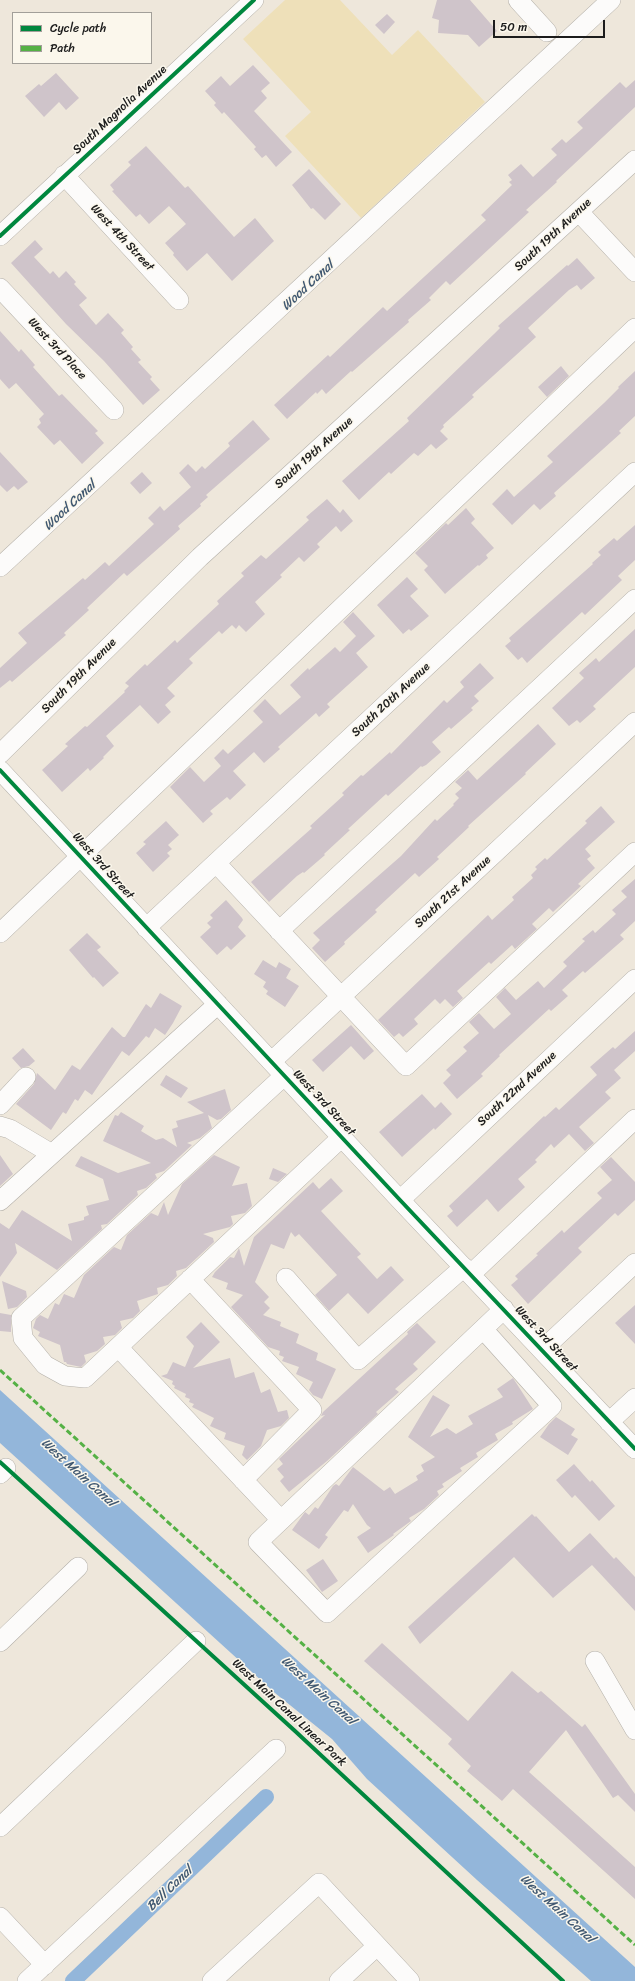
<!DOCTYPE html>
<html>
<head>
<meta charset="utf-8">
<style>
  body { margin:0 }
  #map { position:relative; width:635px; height:1981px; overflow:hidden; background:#eee7db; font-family:Sriracha,sans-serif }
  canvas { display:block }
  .legend { position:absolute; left:12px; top:12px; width:140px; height:52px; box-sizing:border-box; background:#fbf7ec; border:1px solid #a29f99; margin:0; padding:5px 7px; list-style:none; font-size:12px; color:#1c1c1c }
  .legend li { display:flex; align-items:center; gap:8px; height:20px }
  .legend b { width:20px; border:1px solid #a29f99 }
  .scale { position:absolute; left:493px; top:20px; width:112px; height:18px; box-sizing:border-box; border:2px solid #1c1c1c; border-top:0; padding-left:5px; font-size:12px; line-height:14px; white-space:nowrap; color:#1c1c1c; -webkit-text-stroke:3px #fbf7ec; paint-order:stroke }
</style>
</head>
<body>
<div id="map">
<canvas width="635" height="1981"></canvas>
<ul class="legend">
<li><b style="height:5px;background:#00873e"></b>Cycle path</li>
<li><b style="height:5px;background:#55b145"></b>Path</li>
</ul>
<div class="scale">50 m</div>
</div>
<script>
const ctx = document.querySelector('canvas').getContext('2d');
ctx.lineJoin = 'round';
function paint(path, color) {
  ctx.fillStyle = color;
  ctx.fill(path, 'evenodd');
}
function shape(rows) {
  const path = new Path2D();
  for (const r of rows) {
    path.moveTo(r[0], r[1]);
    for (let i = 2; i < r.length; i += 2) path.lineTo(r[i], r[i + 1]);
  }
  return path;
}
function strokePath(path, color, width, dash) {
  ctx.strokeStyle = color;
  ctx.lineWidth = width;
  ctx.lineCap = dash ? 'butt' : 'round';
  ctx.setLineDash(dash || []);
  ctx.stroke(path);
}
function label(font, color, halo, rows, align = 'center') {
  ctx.font = font + ' Sriracha,sans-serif';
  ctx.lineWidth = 3;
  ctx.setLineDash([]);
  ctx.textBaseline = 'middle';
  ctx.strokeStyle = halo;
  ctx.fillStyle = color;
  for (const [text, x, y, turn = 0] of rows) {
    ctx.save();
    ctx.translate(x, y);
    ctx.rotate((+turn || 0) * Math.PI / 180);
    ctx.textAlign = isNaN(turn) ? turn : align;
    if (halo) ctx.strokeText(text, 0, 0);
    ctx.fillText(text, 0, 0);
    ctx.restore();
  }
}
paint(shape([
  [285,0,340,0,392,55,418,30,485,102,361,218,285,136,311,112,243,39]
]), '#eee0b9');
paint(shape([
  [0,1390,635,1967,635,1981,591,1981,477,1880,367,1779,332,1739,275,1693,0,1443]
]), '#93b6da');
strokePath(shape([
  [73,1981,266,1797]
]), '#93b6da', 16);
paint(shape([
  [437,0,470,0,497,31,479,47,468,35,438,33,439,20,432,18],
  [387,14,395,22,384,34,375,25],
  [253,65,270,83,261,91,267,98,254,111,292,152,276,167,266,155,262,158,254,149,256,147,224,112,222,114,214,105,216,103,205,91,221,76,230,86],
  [56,73,79,98,66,110,59,102,44,117,25,96,39,84,41,86],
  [635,80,635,107,556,181,557,182,526,210,529,212,450,285,446,281,429,298,431,300,408,320,409,322,352,372,351,371,326,394,322,389,317,394,316,392,287,419,274,405,328,355,330,357,383,307,387,311,486,220,481,215,512,185,509,182,512,180,508,175,521,164,533,177,557,155,551,149,562,139,566,143,583,128,577,122,620,82,626,88],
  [146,146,185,188,188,186,234,237,255,218,274,241,232,281,207,253,187,271,173,255,174,253,165,243,186,224,169,206,149,224,140,214,136,217,112,191,114,190,110,185,131,165,128,162],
  [309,169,341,204,325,220,313,208,311,209,292,185],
  [35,240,43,249,34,257,50,274,53,271,59,278,66,271,76,282,74,284,87,298,79,305,96,325,108,313,124,330,121,333,133,347,131,349,141,360,138,362,152,377,150,379,160,390,143,405,104,361,66,324,11,263],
  [577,258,595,278,581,290,577,285,569,290,528,328,536,337,472,395,474,397,443,425,444,427,440,431,448,439,436,449,431,444,418,456,414,453,391,474,389,472,359,500,342,481,409,421,407,418,494,334,500,328,498,326,567,265,568,266],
  [0,331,19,352,21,349,35,365,33,367,59,396,62,394,98,431,95,433,104,443,82,464,60,440,54,445,37,427,41,423,39,419,44,414,16,383,9,389,0,379],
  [561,366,569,376,547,397,538,387],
  [635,371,635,416,619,431,621,433,554,493,556,496,540,510,534,504,512,525,492,504,507,489,514,497,553,462,547,456,604,403,619,388,618,387],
  [253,420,270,439,206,495,208,497,200,504,201,506,178,526,180,529,161,546,127,576,124,573,87,608,89,610,64,633,66,635,12,682,10,680,0,688,0,668,27,643,18,633,83,578,85,580,105,562,109,566,154,524,148,518,160,506,164,511,191,487,179,473,188,464,196,472,202,466,205,469,230,446,228,443],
  [0,452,28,482,18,490,14,486,7,492,0,485],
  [142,472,152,483,140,494,130,483],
  [327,499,340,513,343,509,353,521,341,532,336,526,317,544,320,547,304,562,299,557,280,575,282,577,255,602,265,614,246,632,239,625,236,629,232,625,222,634,219,631,189,659,193,663,167,688,175,696,165,705,171,712,158,724,140,705,106,736,114,746,103,757,104,758,90,771,88,768,62,792,42,770,68,746,65,744,85,726,87,727,125,692,124,691,129,686,125,683,145,664,147,666,175,640,177,643,219,604,217,601,244,576,241,573,261,555,266,559,309,520,306,517],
  [466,508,475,519,471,523,494,548,486,555,488,558,479,566,478,565,445,594,424,570,428,566,415,553,446,523,448,525],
  [635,525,635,560,618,576,622,580,585,615,582,612,527,663,522,657,518,660,505,646,511,641,509,638,593,564,592,563,601,555,598,552,614,538,617,541],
  [407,577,418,589,410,596,429,616,411,631,409,629,403,634,377,605],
  [353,612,375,636,356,653,368,667,327,704,330,707,319,717,316,713,278,747,280,749,264,763,254,752,233,771,246,785,230,800,227,797,210,811,213,814,203,823,170,787,190,767,204,782,221,766,214,758,223,749,228,754,263,722,253,711,265,699,280,715,301,697,290,685,308,668,309,670,335,647,340,652,356,636,343,622],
  [635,629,635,667,593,706,596,709,580,723,577,720,569,726,552,708,584,678,579,673,596,658,599,662],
  [480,663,494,678,474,696,479,701,471,708,473,710,451,729,449,727,432,742,441,752,426,765,422,767,421,766,388,796,386,794,348,829,350,830,324,854,325,855,304,873,303,872,297,876,269,902,251,882,312,828,310,826,344,795,342,793,361,775,363,776,390,752,391,754,444,700,447,703,464,687,460,682],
  [538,724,556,744,525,773,526,774,468,826,469,827,437,857,439,859,419,877,415,873,375,910,377,912,344,942,345,944,325,962,312,948,320,940,313,933,401,856,435,819,437,821,454,805,453,804,459,798,455,794,462,788,455,782,468,770,477,780],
  [601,806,615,822,585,849,591,856,587,859,595,868,578,884,581,886,553,912,549,908,532,924,537,929,515,949,512,945,491,964,489,962,457,991,463,998,453,1007,445,999,440,1004,435,999,414,1019,418,1024,403,1037,399,1033,394,1037,378,1020,488,915,492,920,514,900,512,897,533,878,531,875,537,869,535,867,545,858,547,860,587,823,585,821],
  [166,821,179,835,168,845,172,849,167,853,170,856,153,872,136,853,146,844,143,842],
  [635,879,635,921,620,935,624,939,585,973,583,971,562,990,568,996,551,1011,549,1009,499,1055,500,1056,481,1074,483,1076,457,1099,443,1083,451,1075,446,1070,467,1051,463,1047,479,1033,469,1022,479,1013,494,1029,511,1014,496,997,505,988,516,1000,538,981,544,988,567,966,563,962,585,941,582,939,593,930,595,933,616,914,612,910,627,897,621,891],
  [226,900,242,918,243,920,238,927,246,936,231,950,227,946,217,955,200,937,211,927,207,923,213,918,210,915],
  [87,933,101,947,97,950,119,973,103,987,94,977,93,978,69,950],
  [263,960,276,968,279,962,291,969,286,978,299,986,285,1007,266,994,268,991,263,987,266,982,254,974],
  [160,993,182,1006,173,1023,165,1035,155,1028,149,1038,146,1036,129,1056,122,1051,92,1095,85,1090,78,1101,75,1099,66,1114,63,1112,51,1130,16,1104,34,1084,37,1073,55,1090,72,1065,80,1070,112,1027,123,1037,125,1037,146,1004,151,1008],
  [351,1025,374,1051,364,1060,351,1046,323,1072,312,1060],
  [635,1031,635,1051,614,1070,621,1078,605,1092,611,1098,579,1127,594,1143,585,1151,569,1134,554,1148,551,1144,535,1160,537,1162,518,1179,525,1187,498,1212,487,1199,457,1227,447,1216,453,1211,449,1206,544,1116,545,1117,556,1107,559,1110,597,1075,590,1067,613,1047,615,1049],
  [23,1048,35,1061,29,1066,21,1068,12,1058],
  [166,1075,188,1088,181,1098,160,1085],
  [225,1089,231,1110,221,1119,217,1120,208,1115,212,1128,200,1138,187,1143,192,1145,164,1171,155,1174,157,1178,146,1188,137,1191,138,1195,107,1224,101,1225,102,1229,57,1270,15,1243,17,1253,0,1277,0,1223,9,1229,22,1210,72,1241,68,1224,84,1220,84,1217,89,1215,86,1206,109,1200,103,1179,75,1166,81,1156,118,1173,151,1163,103,1141,115,1115,118,1116,121,1112,144,1126,141,1131,156,1140,163,1138,177,1147,172,1129,178,1127,176,1121,204,1113,187,1102],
  [422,1094,435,1108,441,1102,452,1114,435,1130,434,1128,402,1157,379,1132],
  [0,1155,13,1174,0,1186],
  [214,1155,240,1167,232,1186,247,1183,252,1206,245,1213,231,1216,233,1224,230,1227,203,1234,213,1238,214,1242,186,1268,176,1271,177,1276,168,1285,157,1288,158,1294,137,1301,140,1311,133,1318,120,1321,122,1328,115,1335,103,1337,105,1344,97,1351,84,1355,86,1362,81,1367,67,1364,66,1362,64,1362,60,1345,38,1336,40,1332,33,1328,36,1319,40,1315,48,1319,55,1303,59,1305,64,1294,74,1298,84,1275,114,1247,121,1250,127,1235,151,1213,158,1216,164,1202,168,1215,182,1184],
  [611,1157,635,1182,635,1200,618,1216,615,1213,578,1248,582,1252,528,1304,511,1285,518,1279,515,1276,538,1255,536,1254,562,1230,564,1233,602,1198,597,1193,612,1180,600,1167],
  [273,1168,287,1174,278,1182,269,1179],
  [331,1178,343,1191,321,1211,361,1254,357,1257,377,1279,391,1266,404,1280,368,1314,348,1293,329,1311,315,1295,337,1275,299,1234,295,1237,291,1232,284,1249,271,1244,255,1282,269,1297,264,1302,270,1308,263,1315,281,1322,280,1326,299,1334,296,1343,318,1353,316,1360,336,1369,322,1399,313,1395,309,1390,313,1382,296,1374,299,1367,282,1361,284,1357,279,1355,280,1351,268,1347,231,1307,243,1295,226,1289,228,1283,212,1277,215,1272,230,1257,234,1258,239,1248,244,1266,254,1237,313,1182,319,1189],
  [2,1281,26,1291,27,1297,17,1307,8,1309],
  [635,1305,635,1344,615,1323],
  [0,1313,11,1315,11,1332,0,1331],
  [201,1322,220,1342,193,1368,230,1358,235,1378,254,1372,261,1393,270,1389,278,1412,287,1410,289,1418,281,1426,267,1430,261,1446,247,1460,242,1455,245,1446,224,1439,226,1433,210,1426,214,1418,192,1407,194,1404,189,1402,190,1399,185,1397,186,1394,174,1388,175,1386,172,1384,173,1381,161,1376,167,1374,173,1362,185,1367,194,1346,186,1337],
  [417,1323,436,1342,413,1364,418,1369,395,1389,399,1392,376,1412,378,1414,327,1461,289,1492,280,1481,284,1477,277,1469,283,1464,279,1459,325,1415,321,1416,323,1412,408,1334,407,1332],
  [513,1378,533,1409,512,1422,513,1424,495,1434,498,1440,476,1453,478,1457,460,1468,462,1471,442,1484,444,1487,437,1491,439,1495,424,1509,409,1518,411,1521,393,1534,394,1535,368,1553,357,1537,371,1528,367,1525,353,1504,348,1512,344,1510,325,1535,328,1537,319,1549,292,1530,305,1512,309,1515,315,1507,318,1509,333,1486,336,1484,339,1486,353,1467,384,1491,390,1487,395,1494,418,1480,416,1476,424,1471,421,1465,435,1457,408,1437,433,1395,450,1405,430,1437,447,1428,456,1434,473,1424,468,1416,503,1397,497,1389],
  [556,1417,575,1429,571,1435,578,1439,568,1455,540,1437,549,1424],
  [574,1464,590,1482,592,1480,615,1506,599,1521,575,1495,572,1498,556,1480],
  [532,1514,535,1517,536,1516,569,1552,590,1533,614,1559,616,1557,635,1577,635,1611,592,1565,553,1598,514,1557,420,1644,408,1627],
  [323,1559,338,1581,322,1592,306,1570],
  [382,1643,468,1721,512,1671,538,1693,541,1691,582,1727,585,1724,635,1794,635,1812,618,1795,613,1798,566,1730,529,1772,635,1867,635,1899,513,1789,502,1801,467,1771,471,1766,448,1744,452,1739,364,1661]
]), '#cfc4ca');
const minor = shape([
  [518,0,547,32],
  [64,175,179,300],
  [579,212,635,272],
  [0,236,254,0],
  [0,288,114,410],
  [0,567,611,0],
  [0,754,200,557,635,160],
  [0,770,400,1200,635,1449],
  [216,863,406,1066,635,852],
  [146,928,635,472],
  [279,931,635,599],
  [0,933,635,328],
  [272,1061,635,722],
  [285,1075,21,1318,23,1338,45,1365,65,1376,85,1378,342,1137],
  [0,1105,26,1077],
  [0,1126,10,1129,52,1154],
  [400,1200,635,979],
  [0,1201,218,1004],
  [471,1274,635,1119],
  [286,1278,358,1360,464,1267],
  [190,1279,312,1410,243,1480],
  [483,1329,552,1406,327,1613,258,1542,504,1309],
  [118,1347,281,1520],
  [542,1350,635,1263],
  [609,1422,635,1398],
  [0,1474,6,1468],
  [0,1642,78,1567],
  [595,1661,635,1730],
  [0,1827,196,1641],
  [0,1917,45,1965],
  [27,1981,276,1749],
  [212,1981,319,1883,410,1981],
  [339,1981,377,1946]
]);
strokePath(minor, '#b3afa8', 20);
strokePath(minor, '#fcfbfa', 19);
strokePath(shape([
  [0,1370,635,1945]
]), '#55b145', 3, [6, 3]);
strokePath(shape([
  [0,236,254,0],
  [0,770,400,1200,635,1449],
  [0,1462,295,1731,563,1981]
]), '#00873e', 4);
label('12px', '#1c1c1c', '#fbf7ec', [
  ["South Magnolia Avenue",120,110,-43],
  ["South 19th Avenue",553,235,-43],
  ["West 4th Street",122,238,47],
  ["West 3rd Place",57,349,47],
  ["South 19th Avenue",314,453,-42],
  ["South 19th Avenue",79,676,-45],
  ["South 20th Avenue",391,700,-43],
  ["West 3rd Street",103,866,48],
  ["South 21st Avenue",453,892,-43],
  ["South 22nd Avenue",517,1089,-43],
  ["West 3rd Street",324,1103,47],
  ["West 3rd Street",546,1339,47],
  ["West Main Canal Linear Park",289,1713,43]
]);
label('italic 13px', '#405871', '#fbf7ec', [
  ["Wood Canal",308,286,-43],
  ["Wood Canal",70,506,-43],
  ["West Main Canal",78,1473,42],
  ["West Main Canal",318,1691,42],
  ["Bell Canal",170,1889,-44],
  ["West Main Canal",557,1909,42]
]);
</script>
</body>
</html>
